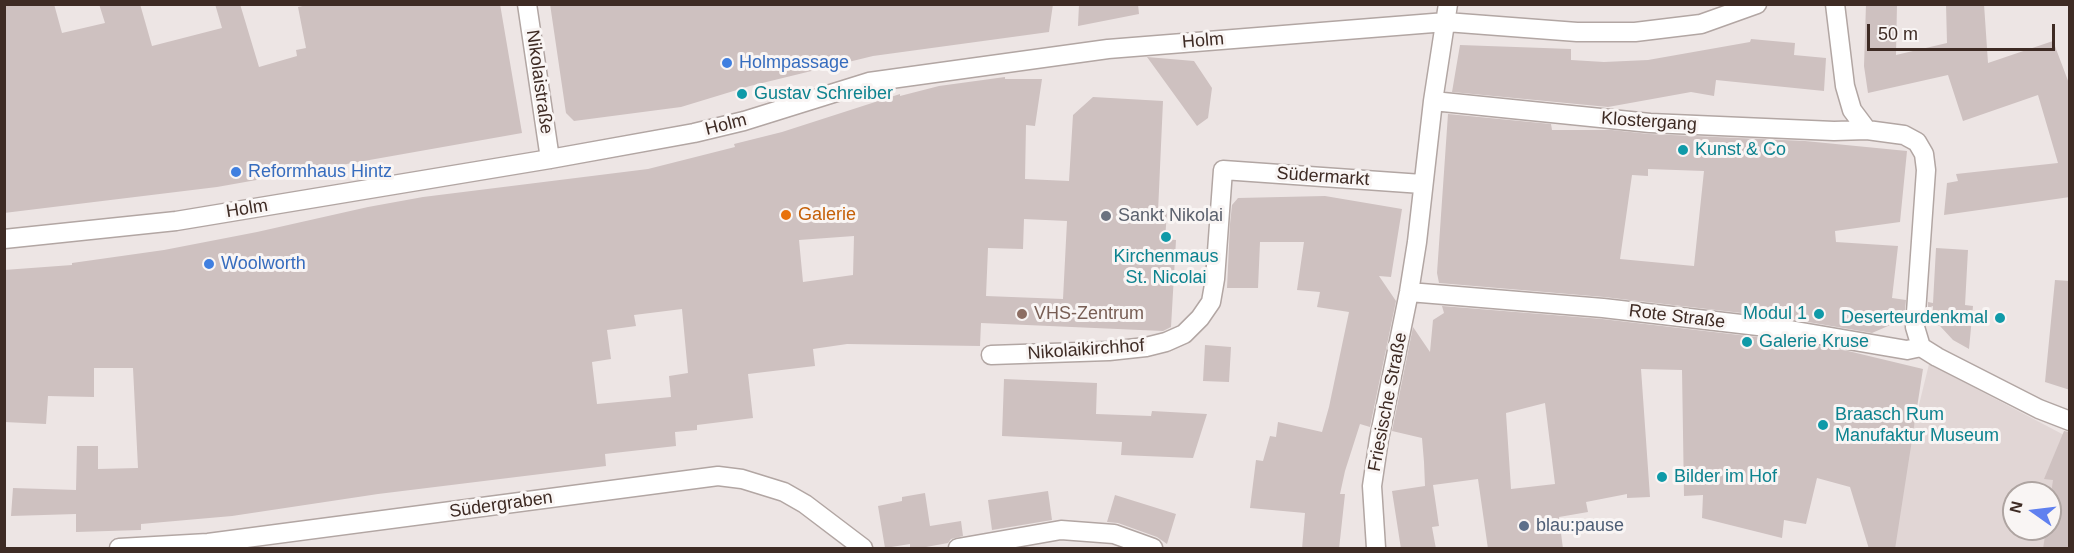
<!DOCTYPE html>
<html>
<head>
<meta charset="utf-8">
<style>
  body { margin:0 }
  #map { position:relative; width:2074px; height:553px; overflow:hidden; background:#ede5e4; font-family:Helvetica,sans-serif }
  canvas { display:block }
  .frame { position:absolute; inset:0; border:6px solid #3e2b24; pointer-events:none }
  .north { position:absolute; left:2002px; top:481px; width:60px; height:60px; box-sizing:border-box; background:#f9f5f4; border:2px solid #aea4a1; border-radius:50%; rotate:284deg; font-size:16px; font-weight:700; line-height:24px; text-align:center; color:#3e2b24 }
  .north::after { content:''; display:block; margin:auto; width:21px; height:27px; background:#6080ef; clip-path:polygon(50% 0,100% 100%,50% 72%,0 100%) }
  .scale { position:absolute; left:1867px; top:24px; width:188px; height:27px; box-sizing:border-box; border:3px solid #3e2b24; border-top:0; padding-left:8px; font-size:18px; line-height:21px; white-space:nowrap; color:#3e2b24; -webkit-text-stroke:4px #f9f5f4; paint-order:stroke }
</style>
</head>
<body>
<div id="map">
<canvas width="2074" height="553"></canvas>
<div class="frame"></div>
<div class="north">N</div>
<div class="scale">50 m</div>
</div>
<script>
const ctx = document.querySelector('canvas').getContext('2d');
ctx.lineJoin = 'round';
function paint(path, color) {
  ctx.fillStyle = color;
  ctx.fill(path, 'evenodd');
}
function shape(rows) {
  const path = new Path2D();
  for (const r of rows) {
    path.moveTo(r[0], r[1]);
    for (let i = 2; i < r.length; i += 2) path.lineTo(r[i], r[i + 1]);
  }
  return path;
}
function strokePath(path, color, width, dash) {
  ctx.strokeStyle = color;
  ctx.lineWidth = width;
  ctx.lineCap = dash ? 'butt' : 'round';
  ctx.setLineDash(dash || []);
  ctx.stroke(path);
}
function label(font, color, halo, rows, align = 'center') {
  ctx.font = font + ' Helvetica,sans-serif';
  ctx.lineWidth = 6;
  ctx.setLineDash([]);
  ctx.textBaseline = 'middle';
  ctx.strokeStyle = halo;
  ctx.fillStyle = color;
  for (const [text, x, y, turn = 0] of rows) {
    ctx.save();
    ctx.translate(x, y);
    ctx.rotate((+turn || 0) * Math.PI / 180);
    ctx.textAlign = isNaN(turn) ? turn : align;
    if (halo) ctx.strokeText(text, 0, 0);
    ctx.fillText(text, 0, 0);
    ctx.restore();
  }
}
paint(shape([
  [1929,364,2064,435,2069,548,1884,548],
  [2014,493,2050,493,2050,529,2014,529]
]), '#e1d6d5');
paint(shape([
  [4,4,54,4,62,33,105,23,99,4,140,4,152,46,222,28,215,4,240,4,259,67,297,56,296,50,306,48,298,7,312,4,500,4,522,133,217,187,4,213],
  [550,4,1053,4,1049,32,873,56,750,86,681,107,574,121,566,113],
  [1079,4,1138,4,1139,14,1078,26],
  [1866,4,1897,4,1896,55,1947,43,1946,4,1984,4,1988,63,2053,41,2070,86,2070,197,1944,215,1947,183,1958,181,1956,174,2058,163,2038,95,1963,121,1948,75,1868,93,1864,66],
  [1751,39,1795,43,1794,55,1826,58,1824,91,1716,80,1714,96,1691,92,1608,107,1452,92,1460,45,1571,49,1571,60,1604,62,1648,60,1750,42],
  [1147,57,1194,61,1212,88,1208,118,1197,126],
  [1005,77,1005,79,1042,79,1035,126,1026,125,1025,179,1069,181,1073,115,1093,97,1163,101,1158,212,1167,212,1165,239,1176,240,1171,327,1163,331,981,323,980,346,847,344,813,349,815,366,748,374,753,418,697,425,697,430,675,432,676,446,605,454,606,466,378,494,232,516,141,524,141,530,76,532,76,514,11,516,13,488,76,490,77,446,98,446,98,469,138,468,133,368,94,368,94,397,48,396,46,424,4,422,4,270,72,265,72,263,164,250,257,232,368,207,423,197,648,169,735,147,734,144,782,132,900,94,900,96,939,86],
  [1024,219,1067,221,1063,299,986,296,988,248,1023,249],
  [854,236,853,275,803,282,799,240],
  [682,309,688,373,669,376,671,397,597,404,592,362,611,359,607,330,636,326,634,315],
  [1448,114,1551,124,1552,130,1612,130,1649,134,1805,141,1907,151,1900,222,1835,231,1836,242,1898,246,1892,298,1906,300,1904,319,1872,333,1785,318,1604,297,1439,283,1437,273],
  [1648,169,1704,171,1694,266,1620,259,1632,175,1648,176],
  [1325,196,1402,209,1391,277,1379,276,1396,301,1370,427,1360,424,1345,471,1340,494,1345,494,1339,549,1302,549,1305,513,1250,508,1256,460,1263,461,1270,436,1276,437,1278,422,1322,432,1329,407,1349,312,1317,307,1320,292,1297,290,1304,242,1260,242,1258,288,1227,288,1230,224,1232,205,1238,198],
  [1936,248,1968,250,1965,305,1973,306,1969,349,1953,340,1940,326,1932,325,1933,306,1928,308,1928,302,1933,303],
  [2055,280,2070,281,2070,390,2045,382],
  [1442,306,1602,319,1782,340,1848,351,1923,369,1895,549,1869,549,1850,487,1817,478,1806,524,1784,520,1782,538,1702,518,1703,495,1684,496,1682,370,1641,369,1650,497,1627,498,1627,494,1586,502,1588,512,1559,517,1563,549,1488,549,1478,479,1433,485,1439,526,1432,527,1436,549,1401,549,1392,491,1425,486,1424,462,1422,438,1392,431,1413,327,1430,352,1433,320,1444,313],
  [1545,403,1555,484,1511,489,1506,413],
  [1205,345,1231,347,1229,382,1203,381],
  [1004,379,1097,383,1096,414,1151,416,1152,411,1207,414,1193,458,1121,455,1122,442,1002,436],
  [2064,431,2070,432,2070,549,2043,549,2046,529,2050,529,2050,501,2053,480,2044,479],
  [1048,491,1052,520,992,530,988,500],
  [925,493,930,526,961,521,963,536,951,539,948,543,915,549,910,549,910,544,885,548,878,506,902,501,902,497],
  [1115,495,1176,514,1167,544,1157,537,1118,523,1107,522]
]), '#cec1c0');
const minor = shape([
  [527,4,550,159],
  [1835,4,1845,86,1852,110,1867,130],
  [1433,101,1650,123,1834,131,1867,130,1904,135,1917,142,1924,154,1926,170,1915,327,1921,347],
  [4,239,176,221,550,159,694,133,744,121,869,82,1108,49,1446,22,1577,32,1635,32,1701,24,1757,4],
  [1409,292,1603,308,1784,329,1907,350,1921,347,1937,357,2039,409,2070,421],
  [991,355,1109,351,1146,347,1166,342,1184,334,1200,318,1211,302,1215,279,1223,170,1422,184],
  [119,548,208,543,718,476,742,479,784,492,805,504,863,548],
  [958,548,1061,530,1114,534,1153,548],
  [1376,548,1372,486,1379,439,1409,292,1417,242,1433,101,1448,4]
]);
strokePath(minor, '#b2a6a3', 21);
strokePath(minor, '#fff', 18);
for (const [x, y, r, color] of [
  [727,63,6,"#3f7fe0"],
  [742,94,6,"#0f9aa8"],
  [1683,150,6,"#0f9aa8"],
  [236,172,6,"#3f7fe0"],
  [786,215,6,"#e8710a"],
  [1106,216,6,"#6b7280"],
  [1166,237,6,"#0f9aa8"],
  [209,264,6,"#3f7fe0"],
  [1022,314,6,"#8d6e63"],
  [1819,314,6,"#0f9aa8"],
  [2000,318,6,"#0f9aa8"],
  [1747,342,6,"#0f9aa8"],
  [1823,425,6,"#0f9aa8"],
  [1662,477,6,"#0f9aa8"],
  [1524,526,6,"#5c6f8a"]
]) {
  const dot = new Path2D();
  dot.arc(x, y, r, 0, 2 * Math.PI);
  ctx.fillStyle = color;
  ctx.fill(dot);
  strokePath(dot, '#f9f5f4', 2);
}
label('18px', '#3e2b24', '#f9f5f4', [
  ["Holm",1203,41,-5],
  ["Nikolaistraße",539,82,82],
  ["Klostergang",1649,122,4],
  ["Holm",726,125,-14],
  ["Südermarkt",1323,177,4],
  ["Holm",247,209,-9],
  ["Rote Straße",1677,317,7],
  ["Nikolaikirchhof",1086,350,-4],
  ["Friesische Straße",1388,402,-79],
  ["Südergraben",501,505,-8]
]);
label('18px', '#366cbe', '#f9f5f4', [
  ["Holmpassage",739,63],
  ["Reformhaus Hintz",248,172],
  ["Woolworth",221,264]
], 'left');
label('18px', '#0d838f', '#f9f5f4', [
  ["Gustav Schreiber",754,94],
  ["Kunst & Co",1695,150],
  ["Kirchenmaus",1166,257,"center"],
  ["St. Nicolai",1166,278,"center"],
  ["Modul 1",1807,314,"right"],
  ["Deserteurdenkmal",1988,318,"right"],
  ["Galerie Kruse",1759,342],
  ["Braasch Rum",1835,415],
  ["Manufaktur Museum",1835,436],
  ["Bilder im Hof",1674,477]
], 'left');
label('18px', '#c56008', '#f9f5f4', [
  ["Galerie",798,215]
], 'left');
label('18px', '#5b616d', '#f9f5f4', [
  ["Sankt Nikolai",1118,216]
], 'left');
label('18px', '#785e54', '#f9f5f4', [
  ["VHS-Zentrum",1034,314]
], 'left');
label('18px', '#4e5e75', '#f9f5f4', [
  ["blau:pause",1536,526]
], 'left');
</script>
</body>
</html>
